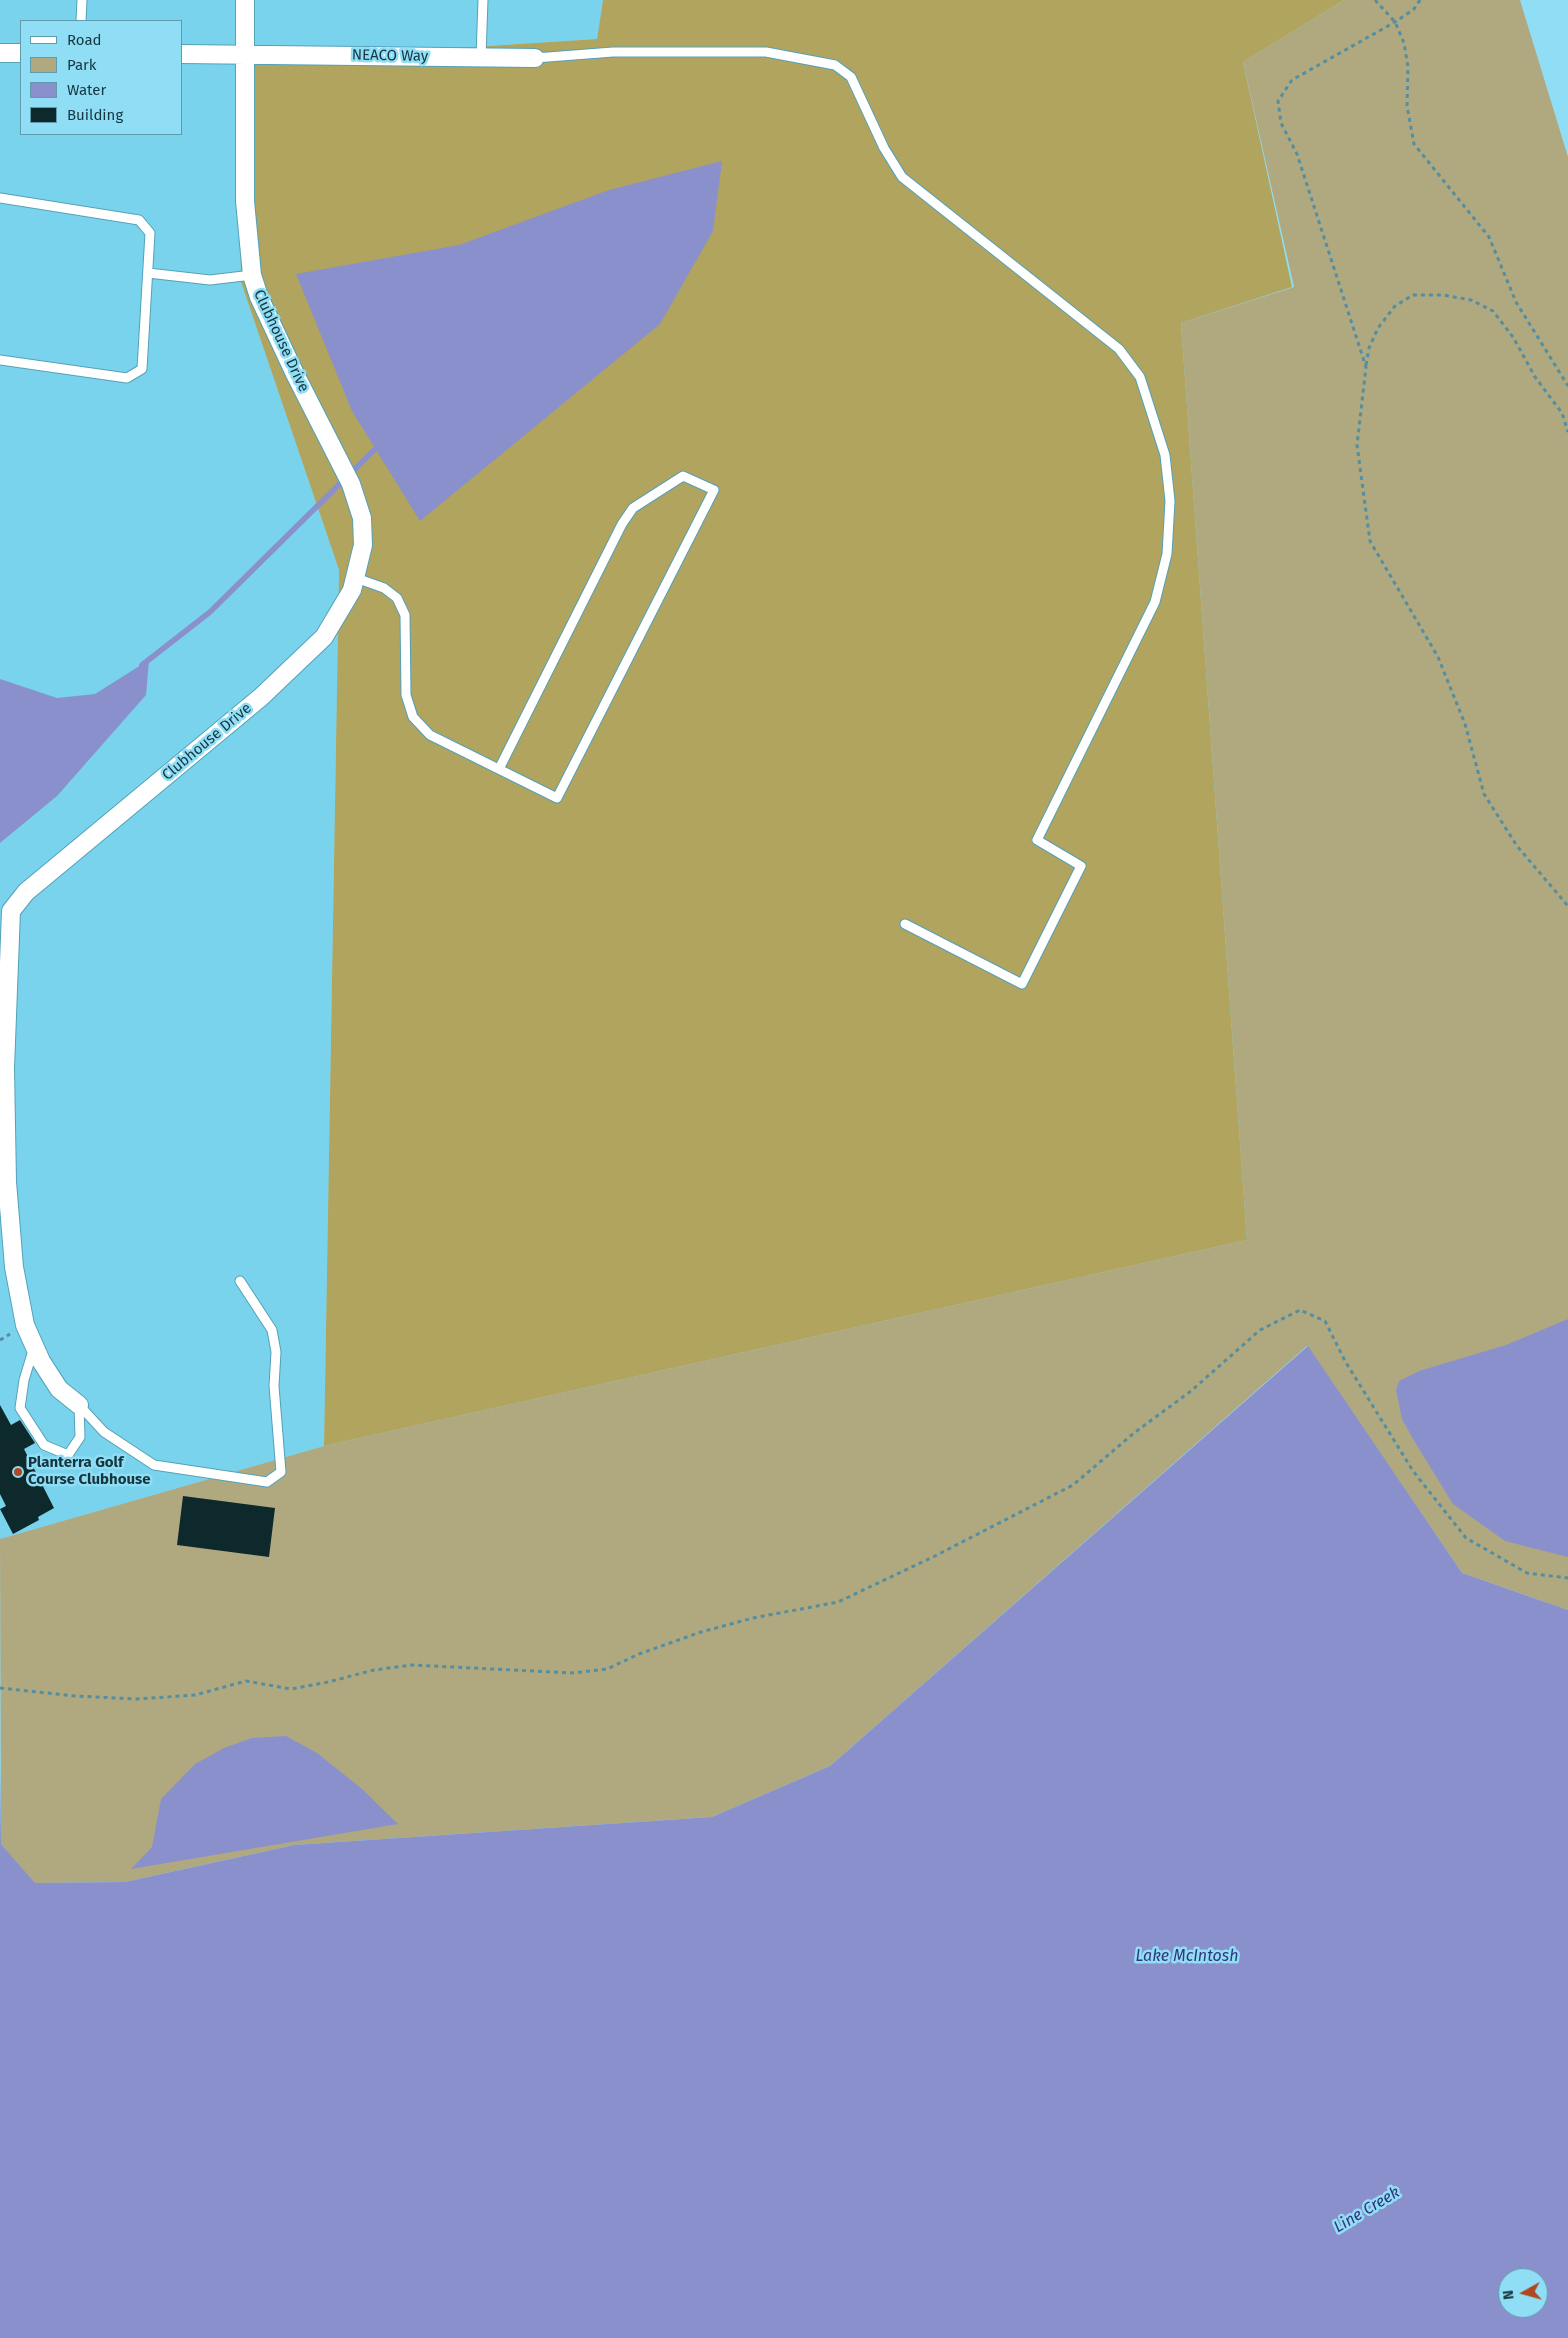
<!DOCTYPE html>
<html>
<head>
<meta charset="utf-8">
<style>
  body { margin:0 }
  #map { position:relative; width:1568px; height:2338px; overflow:hidden; background:#90def6; font-family:"Fira Sans",sans-serif }
  canvas { display:block }
  .legend { position:absolute; left:20px; top:20px; width:162px; height:115px; box-sizing:border-box; background:#90def6; border:1px solid #5f9bad; margin:0; padding:6px 9px; list-style:none; font-size:15px; color:#15363f }
  .legend li { display:flex; align-items:center; gap:10px; height:25px }
  .legend b { width:25px; border:1px solid #5f9bad }
  .north { position:absolute; left:1498px; top:2268px; width:50px; height:50px; box-sizing:border-box; background:#90def6; border:1px solid #5f9bad; border-radius:50%; rotate:263deg; font-size:14px; font-weight:700; line-height:20px; text-align:center; color:#15363f }
  .north::after { content:''; display:block; margin:auto; width:18px; height:22px; background:#af4822; clip-path:polygon(50% 0,100% 100%,50% 72%,0 100%) }
</style>
</head>
<body>
<div id="map">
<canvas width="1568" height="2338"></canvas>
<ul class="legend">
<li><b style="height:6px;background:#fff"></b>Road</li>
<li><b style="height:14px;background:#b0a980"></b>Park</li>
<li><b style="height:14px;background:#8a90cc"></b>Water</li>
<li><b style="height:14px;background:#0e292b"></b>Building</li>
</ul>
<div class="north">N</div>
</div>
<script>
const ctx = document.querySelector('canvas').getContext('2d');
ctx.lineJoin = 'round';
function paint(path, color) {
  ctx.fillStyle = color;
  ctx.fill(path, 'evenodd');
}
function shape(rows) {
  const path = new Path2D();
  for (const r of rows) {
    path.moveTo(r[0], r[1]);
    for (let i = 2; i < r.length; i += 2) path.lineTo(r[i], r[i + 1]);
  }
  return path;
}
function strokePath(path, color, width, dash) {
  ctx.strokeStyle = color;
  ctx.lineWidth = width;
  ctx.lineCap = dash ? 'butt' : 'round';
  ctx.setLineDash(dash || []);
  ctx.stroke(path);
}
function label(font, color, halo, rows, align = 'center') {
  ctx.font = font + ' "Fira Sans",sans-serif';
  ctx.lineWidth = 5;
  ctx.setLineDash([]);
  ctx.textBaseline = 'middle';
  ctx.strokeStyle = halo;
  ctx.fillStyle = color;
  for (const [text, x, y, turn = 0] of rows) {
    ctx.save();
    ctx.translate(x, y);
    ctx.rotate((+turn || 0) * Math.PI / 180);
    ctx.textAlign = isNaN(turn) ? turn : align;
    if (halo) ctx.strokeText(text, 0, 0);
    ctx.fillText(text, 0, 0);
    ctx.restore();
  }
}
paint(shape([
  [0,0,603,0,597,39,238,62,241,282,339,570,324,1446,0,1539],
  [21,21,181,21,181,134,21,134]
]), '#7ad3ed');
paint(shape([
  [1344,0,1520,0,1568,157,1568,1610,1462,1573,1307,1346,830,1766,712,1817,294,1845,125,1882,34,1883,1,1844,0,1539,324,1446,1247,1240,1181,323,1294,287,1243,62]
]), '#b0a980');
paint(shape([
  [603,0,1344,0,1243,62,1292,287,1181,323,1247,1240,324,1446,339,570,241,282,238,62,597,39]
]), '#b0a45f');
paint(shape([
  [722,161,713,231,660,324,420,521,352,411,296,274,459,245,609,190],
  [149,660,146,695,57,796,0,843,0,679,57,698,95,694],
  [1568,1319,1568,1557,1505,1541,1453,1504,1413,1439,1402,1419,1396,1390,1399,1381,1419,1371,1506,1345],
  [1308,1346,1462,1573,1568,1610,1568,2338,0,2338,0,1768,1,1844,35,1883,125,1882,294,1845,712,1817,830,1766],
  [1508,2278,1538,2278,1538,2308,1508,2308],
  [286,1736,317,1753,362,1789,398,1824,131,1869,152,1847,161,1799,195,1764,224,1748,252,1738]
]), '#8a90cc');
strokePath(shape([
  [142,665,210,612,375,449]
]), '#8a90cc', 5.5);
paint(shape([
  [0,1405,11,1425,20,1420,35,1443,24,1449,54,1508,38,1517,39,1520,13,1534,0,1509,6,1506,0,1494],
  [183,1496,275,1508,269,1557,177,1545]
]), '#0e292b');
const lane = shape([
  [81,21,82,0],
  [481,57,483,0],
  [535,58,613,52,766,52,835,65,851,77,884,148,902,177,1119,349,1140,377,1165,455,1170,501,1167,554,1155,602,1037,840,1081,866,1022,984,905,924],
  [0,198,139,220,150,233,142,369,127,378,0,360],
  [148,273,210,280,252,275],
  [356,578,384,588,397,598,405,615,406,695,413,717,430,735,557,798,714,490,683,476,633,508,622,524,499,769],
  [34,1347,24,1380,20,1408,44,1445,68,1455,80,1437,79,1405],
  [79,1405,104,1432,154,1465,267,1482,281,1472,274,1386,276,1352,272,1330,240,1281]
]);
const street = shape([
  [0,53,21,53],
  [181,54,535,58],
  [79,1405,59,1389,41,1361,25,1325,14,1267,7,1182,5,1068,11,911,26,892,261,697,324,637,352,590,363,545,362,518,351,484,295,374,259,297,252,275,245,201,245,0]
]);
strokePath(lane, '#54a1b8', 11);
strokePath(street, '#54a1b8', 20);
strokePath(shape([
  [1375,0,1395,22,1404,43,1408,67,1407,106,1414,144,1489,237,1516,302,1568,386],
  [1420,0,1414,9,1395,22,1292,80,1278,101,1281,123,1297,154,1366,367,1357,445,1370,541,1438,657,1465,724,1484,794,1517,846,1568,906],
  [1366,365,1369,348,1378,328,1395,306,1413,295,1443,295,1471,300,1493,311,1513,337,1535,377,1562,413,1568,432],
  [0,1340,10,1334],
  [0,1688,75,1696,137,1699,195,1695,246,1681,291,1689,328,1682,374,1670,412,1665,573,1673,607,1669,639,1654,701,1632,753,1618,838,1602,935,1556,1073,1485,1134,1433,1191,1391,1260,1330,1300,1310,1325,1321,1345,1361,1413,1471,1466,1538,1527,1573,1568,1578]
]), '#558e9e', 3, [4, 4]);
strokePath(lane, '#fff', 9);
strokePath(street, '#fff', 18);
for (const [x, y, r, color] of [
  [18,1472,5,"#af4822"]
]) {
  const dot = new Path2D();
  dot.arc(x, y, r, 0, 2 * Math.PI);
  ctx.fillStyle = color;
  ctx.fill(dot);
  strokePath(dot, '#90def6', 2);
}
label('15px', '#15363f', '#90def6', [
  ["NEACO Way",390,56,1],
  ["Clubhouse Drive",281,341,65],
  ["Clubhouse Drive",207,742,-40]
]);
label('bold 15px', '#15363f', '#90def6', [
  ["Planterra Golf",28,1463],
  ["Course Clubhouse",28,1480]
], 'left');
label('italic 16px', '#34337c', '#90def6', [
  ["Lake McIntosh",1187,1957],
  ["Line Creek",1367,2210,-31]
]);
</script>
</body>
</html>
